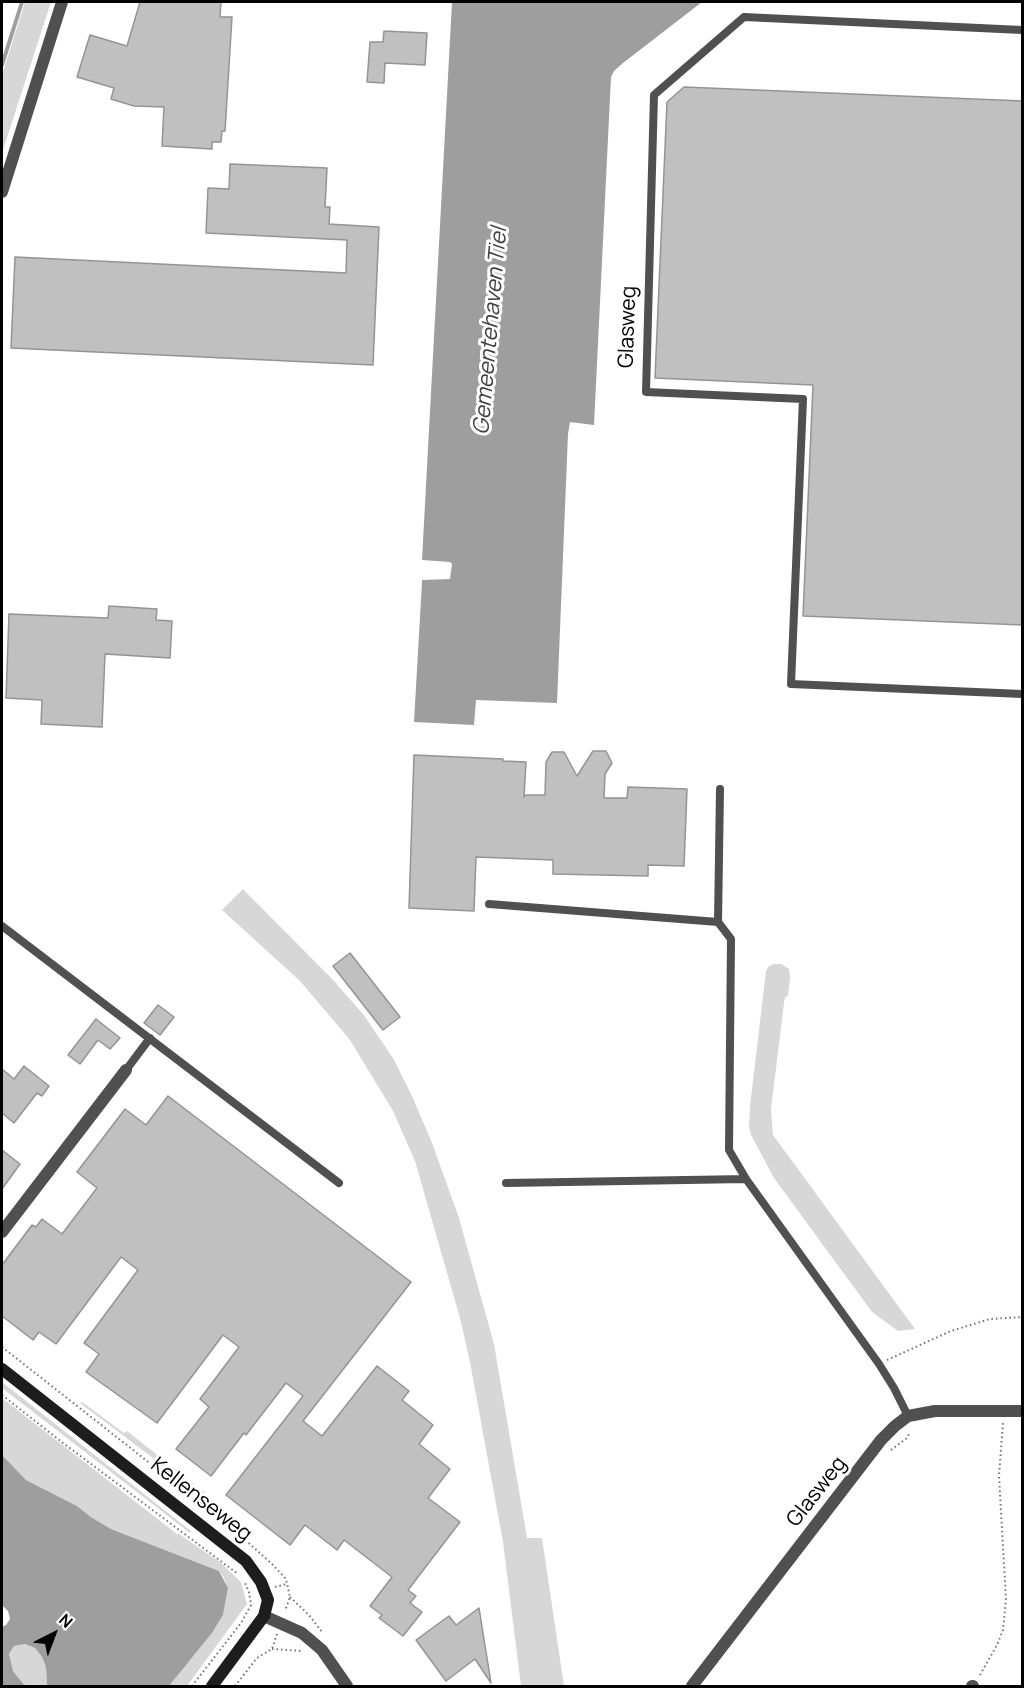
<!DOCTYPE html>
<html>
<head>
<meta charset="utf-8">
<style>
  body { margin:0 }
  #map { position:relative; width:1024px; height:1688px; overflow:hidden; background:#fff; font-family:Manrope,sans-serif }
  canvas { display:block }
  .frame { position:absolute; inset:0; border:3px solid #000; pointer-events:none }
  .north { position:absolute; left:24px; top:1604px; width:60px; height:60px; -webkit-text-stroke:4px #fff; paint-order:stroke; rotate:42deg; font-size:16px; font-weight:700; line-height:24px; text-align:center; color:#000 }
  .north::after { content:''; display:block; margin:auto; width:21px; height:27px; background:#000; clip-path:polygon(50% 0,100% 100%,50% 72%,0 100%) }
</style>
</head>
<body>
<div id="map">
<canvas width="1024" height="1688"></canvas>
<div class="frame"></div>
<div class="north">N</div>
</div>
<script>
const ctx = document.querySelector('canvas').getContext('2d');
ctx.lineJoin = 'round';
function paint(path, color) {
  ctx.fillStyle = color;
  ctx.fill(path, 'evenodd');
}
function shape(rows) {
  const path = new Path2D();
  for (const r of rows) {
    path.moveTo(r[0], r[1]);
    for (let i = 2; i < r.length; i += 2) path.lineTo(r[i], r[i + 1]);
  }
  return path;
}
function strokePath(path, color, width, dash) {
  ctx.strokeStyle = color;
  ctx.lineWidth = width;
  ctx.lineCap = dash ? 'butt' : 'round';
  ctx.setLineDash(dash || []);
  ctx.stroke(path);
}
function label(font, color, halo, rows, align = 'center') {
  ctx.font = font + ' Manrope,sans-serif';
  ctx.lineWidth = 6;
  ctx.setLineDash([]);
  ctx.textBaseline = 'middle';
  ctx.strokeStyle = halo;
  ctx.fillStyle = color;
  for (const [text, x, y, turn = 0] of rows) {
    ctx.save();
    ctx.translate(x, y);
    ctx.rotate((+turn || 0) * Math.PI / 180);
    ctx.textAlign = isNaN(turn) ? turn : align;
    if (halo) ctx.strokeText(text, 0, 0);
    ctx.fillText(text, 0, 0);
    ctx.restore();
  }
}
paint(shape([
  [25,2,51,2,2,153,2,75],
  [243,889,334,981,363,1014,393,1058,412,1096,432,1143,459,1218,494,1344,527,1538,542,1538,564,1686,521,1686,503,1542,470,1362,460,1318,415,1161,393,1111,350,1040,300,981,222,910],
  [774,964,781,964,789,969,790,978,788,996,785,997,784,1003,771,1109,773,1135,915,1329,898,1331,872,1312,774,1178,751,1135,749,1127,750,1106,766,971,769,966],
  [2,1382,191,1531,190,1533,2,1388],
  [2,1398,177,1534,179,1534,220,1562,241,1582,247,1604,187,1686,169,1686,212,1633,223,1615,228,1588,223,1576,219,1571,111,1529,91,1517,77,1506,26,1480,2,1455],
  [82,1402,124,1433,127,1431,208,1495,206,1498,80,1403],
  [25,1644,35,1648,42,1657,46,1667,47,1686,25,1686,13,1671,9,1654,14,1646]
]), '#d7d7d7');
paint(shape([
  [452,2,702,2,623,63,614,71,611,77,594,425,570,422,568,434,557,703,476,700,474,725,414,722,422,582,422,580,450,579,452,564,450,562,422,560],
  [2,1455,26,1480,77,1506,91,1517,111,1529,219,1571,228,1588,223,1615,212,1633,169,1686,47,1686,46,1667,42,1657,35,1648,25,1644,14,1646,9,1654,13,1671,25,1686,2,1686,2,1627,6,1625,10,1619,8,1611,2,1605]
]), '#9e9e9e');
strokePath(shape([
  [2,65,22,2]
]), '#9e9e9e', 4);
const building = shape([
  [140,2,221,2,220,17,232,17,225,131,222,131,221,142,212,142,212,149,162,146,164,107,134,106,111,99,114,88,77,77,90,35,127,46,140,2],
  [384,31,427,33,425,65,385,63,384,83,367,82,370,42,383,42,384,31],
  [684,87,1023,101,1023,625,803,616,813,385,655,378,667,102,684,87],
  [230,164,327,168,325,207,330,207,329,224,379,227,373,365,11,348,15,257,346,273,347,240,206,233,208,188,229,189,230,164],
  [109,606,157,609,156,620,172,621,170,658,105,654,102,727,41,724,42,700,6,698,9,614,108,618,109,606],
  [593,751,606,751,612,763,605,774,604,798,627,798,628,787,687,789,684,866,648,865,648,876,553,874,553,860,476,857,474,911,409,908,414,755,503,759,503,761,526,762,524,797,526,795,545,795,546,762,552,752,564,752,577,776,593,751],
  [350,953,400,1017,383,1030,333,966,350,953],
  [158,1005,174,1017,160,1035,144,1023,158,1005],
  [96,1019,120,1038,110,1049,98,1040,80,1064,68,1055,96,1019],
  [24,1066,49,1086,42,1096,37,1093,14,1123,2,1113,2,1069,14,1079,24,1066],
  [168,1096,411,1282,303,1421,322,1436,377,1366,409,1391,402,1400,433,1425,419,1444,450,1469,428,1498,460,1522,408,1590,416,1596,410,1603,422,1612,403,1636,379,1618,382,1615,370,1606,392,1577,344,1540,337,1550,305,1525,290,1545,226,1495,303,1396,286,1383,246,1435,244,1433,211,1476,176,1449,209,1407,200,1399,239,1347,223,1335,157,1423,86,1372,99,1354,84,1343,138,1270,121,1257,56,1344,39,1332,33,1340,2,1316,2,1265,32,1225,36,1227,42,1219,62,1234,97,1188,77,1172,125,1109,146,1125,168,1096],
  [2,1150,20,1164,2,1189,2,1150],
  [479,1608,491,1683,475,1659,446,1681,416,1640,449,1616,456,1625,479,1608]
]);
paint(building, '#c0c0c0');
strokePath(building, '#949494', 1.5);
strokePath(shape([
  [2,1347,231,1527,272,1564,286,1579,290,1597,285,1611],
  [887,1360,951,1331,990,1319,1022,1317],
  [2,1395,63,1443,238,1574],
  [891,1450,907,1438,910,1432],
  [275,1587,287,1584],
  [290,1597,309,1615,322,1632],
  [272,1649,302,1651],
  [980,1675,997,1645,1003,1630,1006,1599,999,1476,1003,1423],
  [192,1686,241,1623,251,1605,249,1592,244,1581],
  [235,1686,257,1658,272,1649,277,1634]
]), '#727272', 2, [1.5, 3]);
strokePath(shape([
  [1022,30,744,17,654,95,646,392,803,399,791,684,1022,694],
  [720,789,718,922,731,939,729,1150,746,1179,879,1364,894,1388,908,1416],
  [489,904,718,922],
  [2,926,339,1183],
  [126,1070,150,1038],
  [506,1183,746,1179]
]), '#505050', 8);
strokePath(shape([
  [2,192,62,2],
  [2,1232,126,1070],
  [264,1616,302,1633,322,1650,347,1686],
  [692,1686,881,1440,895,1426,908,1416,935,1411,1022,1411],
  [972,1686,973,1686]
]), '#505050', 12);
strokePath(shape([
  [2,1369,246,1561,261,1582,268,1600,264,1616,212,1686]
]), '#1d1d1d', 12);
label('21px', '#000', '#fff', [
  ["Glasweg",628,327,-88],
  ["Glasweg",817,1492,-52],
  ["Kellenseweg",201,1500,38]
]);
label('italic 22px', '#3f3f3f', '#fff', [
  ["Gemeentehaven Tiel",491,331,-85]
]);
</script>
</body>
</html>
